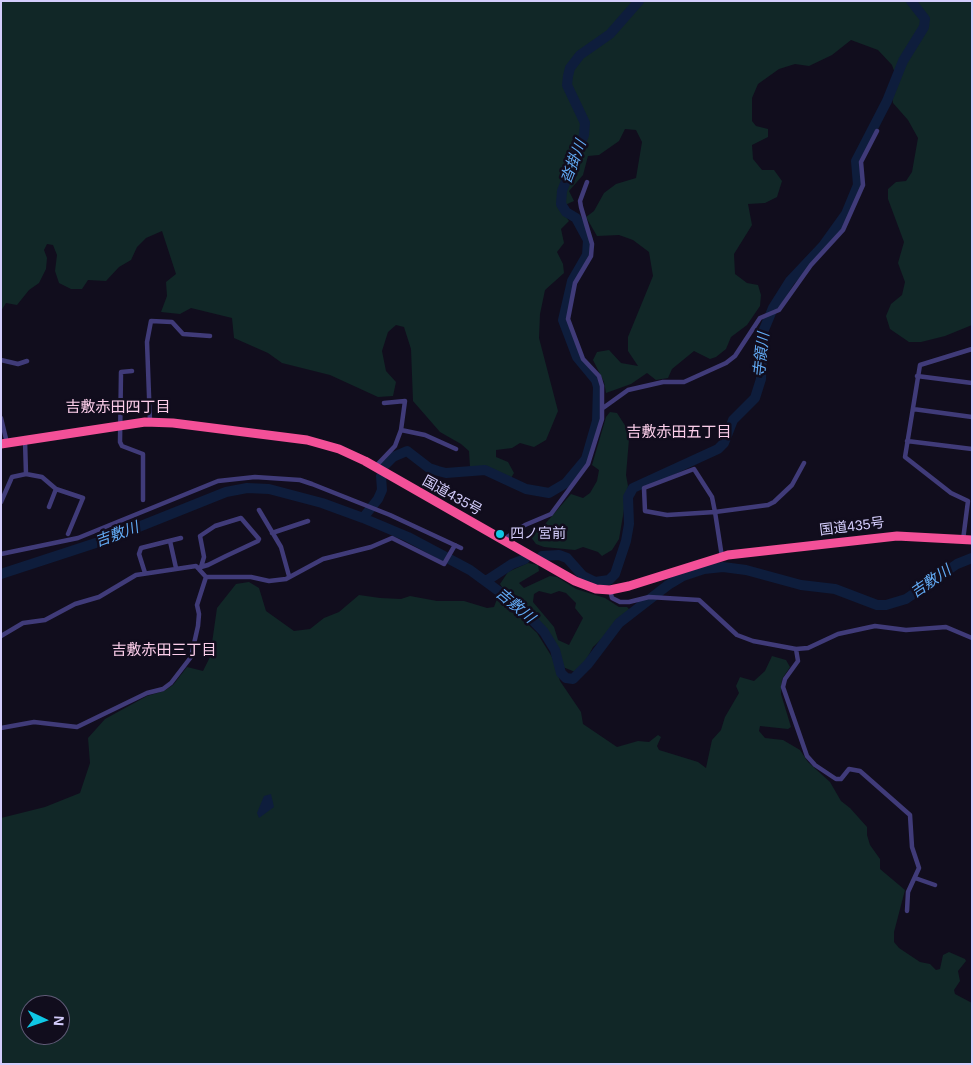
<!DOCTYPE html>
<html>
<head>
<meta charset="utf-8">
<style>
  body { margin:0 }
  #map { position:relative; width:973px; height:1065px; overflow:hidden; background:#110d1d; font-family:Helvetica,sans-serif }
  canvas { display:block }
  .frame { position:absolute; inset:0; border:2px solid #d4cdfc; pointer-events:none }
  .north { position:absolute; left:20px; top:995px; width:50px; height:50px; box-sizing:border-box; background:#110d1d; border:1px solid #5f5a76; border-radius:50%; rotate:93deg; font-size:14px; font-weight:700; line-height:20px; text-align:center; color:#d4cdfc }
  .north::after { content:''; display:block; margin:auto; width:18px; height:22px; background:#0fc7e5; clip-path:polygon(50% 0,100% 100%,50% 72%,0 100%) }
</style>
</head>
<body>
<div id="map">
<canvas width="973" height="1065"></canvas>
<div class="frame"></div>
<div class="north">N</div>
</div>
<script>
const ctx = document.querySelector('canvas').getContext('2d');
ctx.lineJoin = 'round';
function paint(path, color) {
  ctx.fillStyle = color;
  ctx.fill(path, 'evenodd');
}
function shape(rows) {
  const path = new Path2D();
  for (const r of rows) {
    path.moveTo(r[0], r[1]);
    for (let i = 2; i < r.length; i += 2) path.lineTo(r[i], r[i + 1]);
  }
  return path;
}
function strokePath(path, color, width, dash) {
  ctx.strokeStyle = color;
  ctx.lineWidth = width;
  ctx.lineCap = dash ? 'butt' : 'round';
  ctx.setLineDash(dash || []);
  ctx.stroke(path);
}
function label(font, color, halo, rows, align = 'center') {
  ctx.font = font + ' Helvetica,"Noto Sans JP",sans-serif';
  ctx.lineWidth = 5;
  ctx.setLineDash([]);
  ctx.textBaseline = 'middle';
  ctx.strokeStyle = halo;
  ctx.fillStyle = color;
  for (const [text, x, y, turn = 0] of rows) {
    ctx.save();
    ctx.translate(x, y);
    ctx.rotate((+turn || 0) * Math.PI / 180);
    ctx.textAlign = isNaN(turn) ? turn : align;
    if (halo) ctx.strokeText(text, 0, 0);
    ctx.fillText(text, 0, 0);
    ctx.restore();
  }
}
paint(shape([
  [1,1,972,1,972,325,945,336,921,342,909,342,890,329,886,316,891,304,902,295,905,282,898,263,904,242,888,199,888,189,896,182,906,181,912,172,918,138,908,120,893,103,892,95,897,79,892,65,878,50,851,40,832,55,809,66,795,64,779,69,758,84,752,98,752,121,756,126,768,129,768,137,752,145,753,159,762,170,774,170,782,181,777,197,765,203,748,204,752,225,734,254,735,274,747,283,758,285,761,295,760,306,747,325,731,337,726,349,716,357,710,359,694,351,672,369,668,378,656,380,647,373,631,384,606,393,604,382,593,360,597,352,609,350,621,363,638,366,628,351,628,337,653,276,649,252,633,240,619,235,597,236,586,217,594,211,604,193,616,184,636,178,642,142,636,130,625,129,619,141,599,155,588,156,583,175,569,191,574,201,565,205,561,210,569,221,561,229,564,243,557,252,563,264,564,273,545,290,540,314,539,338,558,411,546,440,534,447,520,443,512,448,496,450,496,457,508,462,514,473,511,478,484,467,470,467,469,451,461,444,440,432,413,401,411,349,404,327,396,325,388,332,382,351,386,371,396,382,393,396,378,397,330,375,282,363,268,353,234,338,232,318,191,308,180,314,161,312,167,296,166,282,176,274,162,231,146,238,137,247,131,260,119,267,106,281,88,280,82,289,71,289,59,283,55,271,57,255,53,245,47,244,44,250,47,258,46,269,39,283,29,290,17,305,6,303,1,311],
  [610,412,617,413,626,427,629,439,626,475,628,486,619,539,612,550,602,556,598,552,583,547,575,550,544,547,536,544,528,533,532,528,545,524,571,494,583,498,590,493,597,481,599,470,592,465,606,417],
  [528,563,538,565,539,571,519,583,524,588,550,576,557,577,576,589,605,598,619,607,627,607,631,611,593,647,584,664,575,672,563,667,556,644,541,624,507,595,500,584,508,572],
  [539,591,551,594,559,591,566,593,576,603,575,608,583,618,569,645,558,640,554,627,533,602,534,594],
  [249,582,259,588,266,611,294,631,310,629,324,618,339,612,359,595,380,598,401,599,410,596,437,601,464,601,487,608,494,607,497,599,504,602,537,633,552,657,560,681,581,712,583,724,617,747,638,741,649,742,658,735,661,737,657,746,659,750,698,762,706,768,712,740,721,730,725,717,739,693,736,686,740,677,754,681,765,671,772,656,786,660,790,667,782,679,781,694,791,727,788,729,760,726,759,731,765,738,783,740,800,750,808,762,830,782,841,801,850,808,867,827,867,835,870,845,880,859,880,869,905,890,894,932,894,942,899,948,920,962,930,964,936,970,940,969,943,955,949,952,965,959,966,961,958,971,960,981,954,990,955,994,972,1003,972,1064,1,1064,1,818,45,807,80,793,90,763,88,738,105,719,147,696,164,691,173,685,187,667,203,671,210,657,217,608,236,584],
  [30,1005,60,1005,60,1035,30,1035]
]), '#112727');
paint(shape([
  [271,794,274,807,259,818,257,813,264,796]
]), '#0e1d3c');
strokePath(shape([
  [384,466,393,457,407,451,429,468,438,471,446,473,485,470,526,489,549,493,566,483,586,459,597,421,598,387,596,380,577,357,563,320,572,281,587,255,588,240,576,218,566,212,561,204,562,191,584,135,585,123,567,85,568,76,570,68,580,55,610,34,639,1],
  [363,518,378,499,382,490,381,476],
  [542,556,559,555,567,558,583,576,595,582,609,580,615,574,626,541,629,524,628,497,633,488,718,449,724,443,733,420,755,398,761,379,763,332,773,308,790,281,823,246,846,214,858,185,856,161,887,101,903,61,924,27,925,19,911,1],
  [1,574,111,538,226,492,247,488,269,489,322,503,363,518,408,537,470,570,519,606,544,632,555,650,561,673,566,678,573,679,588,664,619,623,668,585,683,576,704,569,723,567,746,570,801,585,835,589,877,605,886,605,906,599,957,564,972,558],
  [486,581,512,564,525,559]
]), '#0e1d3c', 10);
strokePath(shape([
  [1,360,18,364,27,361],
  [132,371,121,372,120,442,122,446,143,454,143,500],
  [917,376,972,383],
  [384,403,405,401,401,430],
  [603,408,628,390,663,382,684,382,726,363,735,356,760,318,779,310,811,265,843,230,863,185,861,162,877,131],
  [913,409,972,417],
  [1,418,7,443],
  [150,422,147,342,151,321,172,322,183,334,210,336],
  [907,441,972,449],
  [375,467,395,446,401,430,425,435,456,449],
  [26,474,42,477,56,489,83,498,68,534],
  [1,502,12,477,26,474,25,440],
  [49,507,56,489],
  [259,510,281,547,289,576],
  [272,533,308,521],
  [504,539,525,525,551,514,588,464,602,419,602,386,599,376,583,359,568,319,575,283,591,256,592,244,581,207,580,201,587,182],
  [963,540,968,501,951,493,905,457,920,365,972,349],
  [170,541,176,568],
  [1,554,78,538,218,481,255,477,300,480,312,484,390,515,461,548],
  [722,557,715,512,712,497,694,469,644,488,645,511,667,515,715,512,768,505,774,502,792,485,804,463],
  [198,568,201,567,208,565,226,556,258,541,259,539,241,518,215,526,200,536,204,557,201,567],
  [145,573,139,554,141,548,181,538],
  [610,590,612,598,620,602,629,602,649,597,699,600,737,635,753,641,796,649,808,648,838,634,875,626,906,630,946,627,972,638],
  [1,636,23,623,45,620,75,604,99,597,136,575,196,566,206,577,251,577,269,581,286,579,323,559,371,547,392,538,444,564,455,545],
  [796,649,798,661,785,679,783,687,807,756,815,765,836,779,841,779,849,769,860,771,910,815,912,847,919,868,908,892,907,911],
  [1,728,34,722,77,727,147,693,163,689,171,683,191,657,198,626,199,614,197,605,206,577],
  [915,878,935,885]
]), '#403b79', 4.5);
strokePath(shape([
  [1,444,145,422,173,423,307,440,339,449,365,461,575,581,596,589,610,590,629,586,728,555,897,536,972,540]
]), '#f35098', 9);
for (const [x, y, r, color] of [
  [500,534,5,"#0fc7e5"]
]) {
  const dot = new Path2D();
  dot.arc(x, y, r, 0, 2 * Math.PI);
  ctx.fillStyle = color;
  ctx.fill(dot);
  strokePath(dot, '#110d1d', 2);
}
label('14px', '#d4cdfc', '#110d1d', [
  ["国道435号",452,496,29],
  ["国道435号",852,527,-7]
]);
label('14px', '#d4cdfc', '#110d1d', [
  ["四ノ宮前",510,534]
], 'left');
label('italic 15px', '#62abf5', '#110d1d', [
  ["沓掛川",574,162,-69],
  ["寺領川",762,355,-84],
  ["吉敷川",117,535,-20],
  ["吉敷川",931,582,-34],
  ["吉敷川",515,606,40]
]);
label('15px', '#fcceea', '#110d1d', [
  ["吉敷赤田四丁目",118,408],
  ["吉敷赤田五丁目",679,433],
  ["吉敷赤田三丁目",164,651]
]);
</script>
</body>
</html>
